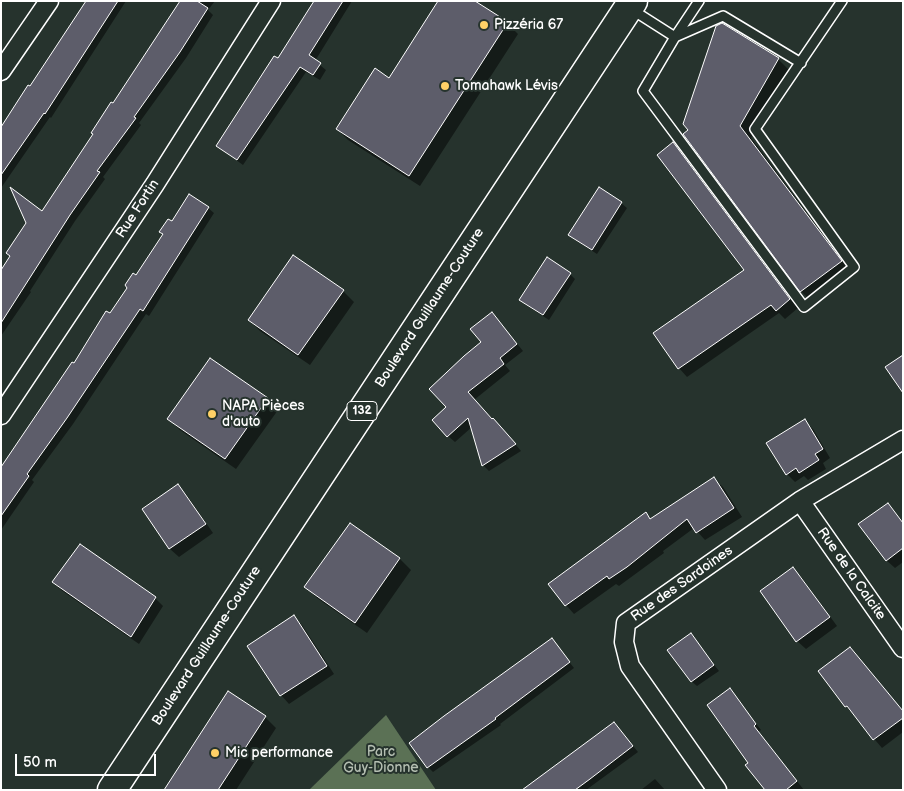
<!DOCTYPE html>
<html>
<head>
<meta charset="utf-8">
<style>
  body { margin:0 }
  #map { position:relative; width:904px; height:791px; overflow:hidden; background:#26332d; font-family:"Balsamiq Sans",sans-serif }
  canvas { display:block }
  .frame { position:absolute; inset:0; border:2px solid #fff; pointer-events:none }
  .scale { position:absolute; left:15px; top:754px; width:141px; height:22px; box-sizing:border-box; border:2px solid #fff; border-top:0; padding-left:6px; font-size:15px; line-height:18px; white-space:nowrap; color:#fff; -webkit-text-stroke:4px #26332d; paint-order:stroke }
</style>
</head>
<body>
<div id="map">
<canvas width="904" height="791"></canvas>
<div class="frame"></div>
<div class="scale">50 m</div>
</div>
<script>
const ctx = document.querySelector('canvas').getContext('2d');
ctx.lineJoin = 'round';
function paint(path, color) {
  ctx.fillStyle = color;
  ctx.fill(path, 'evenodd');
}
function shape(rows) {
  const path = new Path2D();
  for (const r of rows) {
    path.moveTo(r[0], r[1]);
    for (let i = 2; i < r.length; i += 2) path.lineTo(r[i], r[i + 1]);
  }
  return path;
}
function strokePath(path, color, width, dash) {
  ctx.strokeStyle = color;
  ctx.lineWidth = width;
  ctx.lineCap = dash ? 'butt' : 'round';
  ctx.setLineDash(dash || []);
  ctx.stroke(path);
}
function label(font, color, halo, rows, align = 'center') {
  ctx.font = font + ' "Balsamiq Sans",sans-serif';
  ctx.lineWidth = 4;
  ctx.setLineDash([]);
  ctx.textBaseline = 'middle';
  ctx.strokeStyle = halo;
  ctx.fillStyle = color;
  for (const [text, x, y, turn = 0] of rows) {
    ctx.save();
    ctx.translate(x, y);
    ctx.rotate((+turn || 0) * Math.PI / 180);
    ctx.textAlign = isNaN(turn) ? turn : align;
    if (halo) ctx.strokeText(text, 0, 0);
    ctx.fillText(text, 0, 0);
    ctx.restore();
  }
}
paint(shape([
  [386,715,436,790,309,790]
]), '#5b7155');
paint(shape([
  [87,1,126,1,51,118,50,117,1,188,1,134],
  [181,1,215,1,208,10,213,15,186,58,139,123,141,125,103,177,105,179,75,221,30,291,31,292,1,336,1,272,42,213],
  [315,1,352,1,315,61,326,70,320,80,306,72,243,165,217,146,278,60],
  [507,23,518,34,420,186,348,140,337,129,390,79],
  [722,25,778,59,789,70,751,138,852,273,812,302,801,291,684,134,689,130],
  [673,143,681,152,798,308,785,319,779,313,687,377,679,368,746,270],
  [621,203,627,208,597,254,575,240,570,235],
  [208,208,214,213,149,316,146,314,73,424,32,480,34,482,1,530,1,468,137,277,164,235,161,232,172,223],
  [294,257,343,291,354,302,310,365,260,331,249,320],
  [570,274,575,279,549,320,526,305,521,300],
  [498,320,523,351,505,365,510,371,474,400,500,426,521,451,489,471,483,465,472,427,455,442,448,436,448,408,482,343],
  [267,399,278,410,236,469,180,430,169,419],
  [804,421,813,429,830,458,823,463,826,469,808,480,804,476,795,482,787,474],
  [714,479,723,487,742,517,705,540,694,528,663,551,664,553,619,586,616,584,574,614,566,605,646,514,651,520],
  [178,486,186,494,213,533,179,557,170,549,143,510],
  [888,504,903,522,903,562,895,568,886,560],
  [350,524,400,559,411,570,367,633,317,598,306,587],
  [793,569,801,577,837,626,806,649,797,641],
  [53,582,155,598,163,606,139,644,61,590],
  [293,616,302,625,334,674,289,704,281,695,248,646],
  [691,635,719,671,697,686,691,681],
  [552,640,574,668,500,724,501,725,433,772,428,767],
  [850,649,903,711,903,732,882,748,846,706],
  [730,690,761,730,758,732,804,790,768,790,750,763],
  [265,717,276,728,236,790,166,790],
  [614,723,638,752,586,790,525,790],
  [655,779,665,790,641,790]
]), '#0007');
const building = shape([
  [86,1,118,1,45,114,44,113,1,175,1,127,28,85,30,86,86,1],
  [180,1,197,1,208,8,180,52,134,117,136,118,97,171,100,172,70,215,1,323,1,270,10,256,6,253,26,223,10,187,42,211,93,134,91,133,111,102,113,103,180,1],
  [314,1,343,1,309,55,321,63,313,75,300,67,237,160,216,146,274,56,278,58,314,1],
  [438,1,475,1,508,22,409,176,336,129,375,68,389,78,438,1],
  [722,23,779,58,740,126,842,261,800,292,683,134,688,130,683,124,716,26,722,23],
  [673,142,790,299,776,311,771,305,678,369,653,333,744,270,657,155,673,142],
  [599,187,622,202,592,250,568,235,599,187],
  [189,194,209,207,143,311,140,309,67,418,27,474,29,476,1,516,1,467,72,362,74,363,106,311,110,313,127,288,125,285,133,273,136,275,163,234,159,232,168,219,172,221,189,194],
  [293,255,344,290,298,355,248,320,293,255],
  [547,257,571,273,543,315,519,300,547,257],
  [492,312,517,344,500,358,504,364,468,392,492,419,493,418,516,444,482,466,468,418,447,437,432,420,446,407,429,389,464,356,481,342,470,329,492,312],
  [903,355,903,393,885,367,903,355],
  [210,358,268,398,225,459,167,419,210,358],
  [805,419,823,449,815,454,819,460,799,473,796,468,786,475,766,443,805,419],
  [714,477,734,508,696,533,687,519,627,567,609,579,607,576,565,606,548,584,646,512,650,519,714,477],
  [178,484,206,524,169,549,142,509,178,484],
  [888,503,903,523,903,548,886,561,858,524,888,503],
  [350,523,400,558,355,623,304,587,350,523],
  [80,544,156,597,131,637,52,582,80,544],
  [793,567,830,617,796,642,760,591,793,567],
  [294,615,327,666,280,696,247,646,294,615],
  [691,633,714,665,691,682,667,650,691,633],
  [552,638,570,662,495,718,496,719,427,768,409,743,444,716,552,638],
  [850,647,903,711,903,718,873,740,847,706,845,707,818,671,850,647],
  [730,688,756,724,754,726,797,781,786,790,765,790,745,765,748,763,707,705,730,688],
  [228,691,266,716,218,790,164,790,228,691],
  [614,722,633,746,590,779,575,790,522,790,614,722]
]);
paint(building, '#5d5d6a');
strokePath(building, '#fff', 1);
const lane = shape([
  [699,1,675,37,643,91,804,307,854,267,755,129,842,1],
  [631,9,675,37],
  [675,37,723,16,801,63]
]);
const street = shape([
  [1,71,49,1],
  [1,415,155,184,271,1],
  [800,501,903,648],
  [717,790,630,666,624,642,626,623,800,501,903,440]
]);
const primary = shape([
  [112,790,633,1]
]);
strokePath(lane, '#fff', 12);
strokePath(street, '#fff', 21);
strokePath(primary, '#fff', 31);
strokePath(lane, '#26332d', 9);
strokePath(street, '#26332d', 18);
strokePath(primary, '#26332d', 28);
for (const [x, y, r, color] of [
  [484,25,5,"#ffd166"],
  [445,86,5,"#ffd166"],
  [212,414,5,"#ffd166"],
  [215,753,5,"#ffd166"]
]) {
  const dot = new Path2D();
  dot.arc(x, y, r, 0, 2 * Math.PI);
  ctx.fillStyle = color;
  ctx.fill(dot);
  strokePath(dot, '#26332d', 2);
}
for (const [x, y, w] of [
  [362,411,30]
]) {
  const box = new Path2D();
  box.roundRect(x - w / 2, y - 9.5, w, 19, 4);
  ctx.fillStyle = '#26332d';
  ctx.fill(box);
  strokePath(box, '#fff', 1);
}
label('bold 12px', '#fff', null, [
  ["132",362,411]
]);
label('14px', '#fff', '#26332d', [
  ["Pizzéria 67",494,25],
  ["Tomahawk Lévis",455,86],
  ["NAPA Pièces",222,406],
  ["d'auto",222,422],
  ["Mic performance",225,753]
], 'left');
label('14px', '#fff', '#26332d', [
  ["Rue Fortin",138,209,-57],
  ["Boulevard Guillaume-Couture",430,308,-57],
  ["Rue de la Calcite",851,574,55],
  ["Rue des Sardoines",682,584,-35],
  ["Boulevard Guillaume-Couture",207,646,-57]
]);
label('14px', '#b5bfb2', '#26332d', [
  ["Parc",381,752],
  ["Guy-Dionne",381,768]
]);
</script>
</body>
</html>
